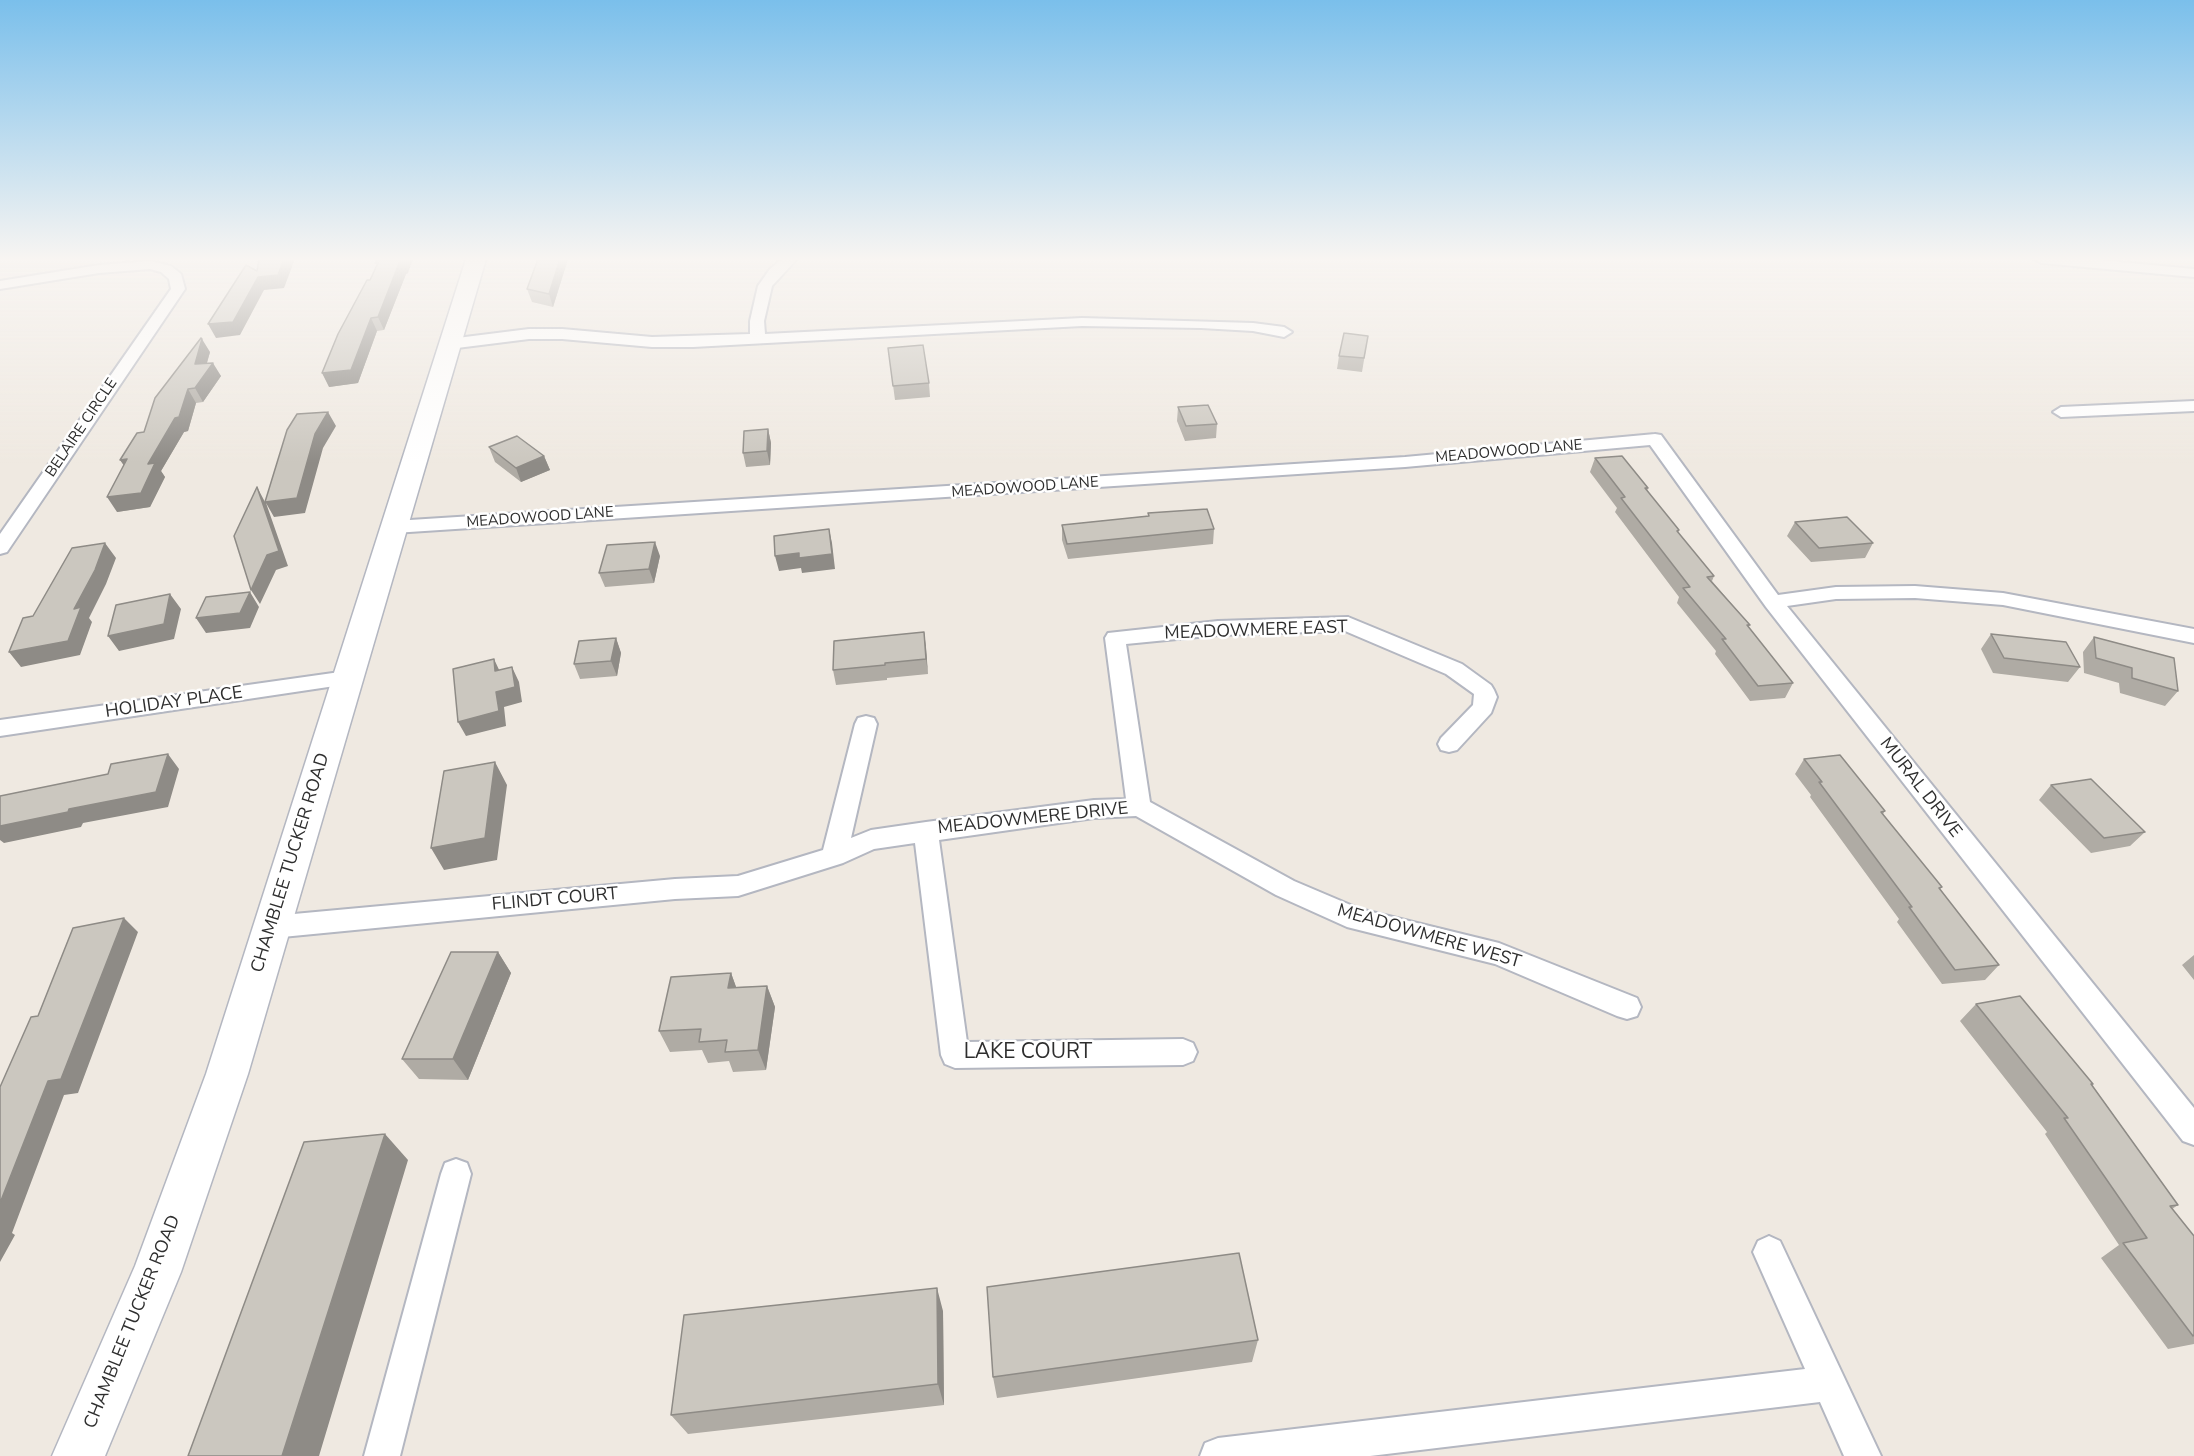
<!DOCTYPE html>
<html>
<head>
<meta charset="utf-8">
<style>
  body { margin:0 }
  canvas { display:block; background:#efe9e1 }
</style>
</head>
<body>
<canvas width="2194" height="1456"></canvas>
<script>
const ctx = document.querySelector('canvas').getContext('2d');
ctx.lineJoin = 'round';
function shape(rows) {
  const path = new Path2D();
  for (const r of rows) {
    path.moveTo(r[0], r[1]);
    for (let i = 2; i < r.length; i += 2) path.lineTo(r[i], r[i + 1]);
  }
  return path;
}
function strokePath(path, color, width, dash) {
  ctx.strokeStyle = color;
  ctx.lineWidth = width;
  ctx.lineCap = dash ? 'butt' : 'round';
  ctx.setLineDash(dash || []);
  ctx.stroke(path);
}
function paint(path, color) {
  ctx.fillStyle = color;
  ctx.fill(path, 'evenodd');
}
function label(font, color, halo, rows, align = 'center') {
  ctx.font = font + ' "Nunito Sans",sans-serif';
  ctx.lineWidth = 5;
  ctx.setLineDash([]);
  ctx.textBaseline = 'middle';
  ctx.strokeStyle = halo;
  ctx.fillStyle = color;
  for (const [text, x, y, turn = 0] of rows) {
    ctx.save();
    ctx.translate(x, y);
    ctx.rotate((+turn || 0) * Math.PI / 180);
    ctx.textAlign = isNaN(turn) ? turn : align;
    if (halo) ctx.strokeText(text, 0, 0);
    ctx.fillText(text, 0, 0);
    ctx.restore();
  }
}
const street = shape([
  [782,259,797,259,772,286,764,321,765,334,1082,318,1253,323,1284,327,1292,332,1284,337,1253,331,1201,328,1082,326,693,347,652,347,562,339,529,339,449,349,441,344,449,339,529,329,562,329,652,337,750,334,750,321,758,286,770,269,782,259],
  [2034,259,2088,259,2194,269,2194,277,2041,263,2034,259],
  [150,261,171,266,181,274,185,289,7,552,0,554,0,534,171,289,169,279,161,272,150,269,99,273,0,289,0,281,99,265,150,261],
  [2194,401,2194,411,2061,417,2053,412,2061,407,2194,401],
  [1655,434,1661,435,1778,595,1836,587,1915,586,2003,593,2194,629,2194,643,2003,605,1915,598,1836,599,1787,606,2194,1108,2194,1145,2183,1141,1766,607,1650,445,1405,467,394,533,387,531,385,527,387,523,394,521,1405,457,1655,434],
  [1348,617,1462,664,1491,685,1494,690,1497,697,1491,713,1457,750,1449,752,1441,750,1438,744,1441,738,1473,705,1474,694,1446,674,1345,631,1218,635,1126,644,1150,802,1294,881,1360,909,1499,943,1637,998,1641,1007,1637,1016,1627,1019,1617,1016,1495,964,1347,927,1276,895,1136,816,1094,818,939,840,967,1042,1183,1039,1193,1043,1197,1052,1193,1061,1183,1065,955,1068,945,1064,941,1055,915,843,874,849,843,863,738,896,675,899,272,938,263,935,259,927,263,919,272,916,675,879,738,876,823,850,855,724,858,718,866,716,874,718,877,724,851,838,871,830,926,822,1094,800,1126,799,1105,638,1108,633,1218,621,1348,617],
  [347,671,355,673,358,678,355,683,0,736,0,720,347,671],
  [456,1159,467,1163,471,1174,400,1456,364,1456,441,1174,445,1163,456,1159],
  [1769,1236,1780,1241,1881,1456,1844,1456,1820,1402,1370,1456,1200,1456,1205,1443,1218,1438,1805,1369,1753,1252,1758,1241,1769,1236]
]);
const secondary = shape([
  [466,259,486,259,248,1074,181,1272,105,1456,52,1456,135,1266,206,1074,466,259]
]);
strokePath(street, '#b4b7c1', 4);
strokePath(secondary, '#b4b7c1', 3);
paint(street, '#fff');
paint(secondary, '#fff');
paint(shape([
  [538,259,568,259,553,307,532,302,527,289],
  [376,266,408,273,406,274,384,330,377,331,358,383,329,387],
  [1368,336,1362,372,1337,369,1339,356],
  [888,348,929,383,930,397,895,400],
  [210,352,207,363,221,376,203,402,196,403,188,431,184,432,161,471,165,477,150,507,117,512,124,465,120,460],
  [1178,407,1217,424,1216,438,1185,441,1177,421],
  [768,429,771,443,770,465,746,467,743,453],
  [489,447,544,456,550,470,521,482,495,462],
  [1595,458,1648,488,1647,491,1679,530,1678,533,1714,576,1712,581,1750,625,1748,627,1793,683,1785,698,1750,701,1715,654,1716,651,1677,603,1679,597,1615,512,1617,508,1590,472],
  [1148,513,1214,529,1213,544,1068,559,1062,540,1062,525,1148,516],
  [1795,522,1873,543,1865,558,1811,562,1787,536],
  [660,556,654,583,605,587,599,573],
  [924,632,928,674,887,678,887,680,836,685,833,670],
  [1991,634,2080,667,2068,682,1993,673,1981,649],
  [2094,637,2178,691,2165,706,2120,693,2119,683,2084,673,2083,652],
  [616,638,621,653,617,676,580,679,574,664],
  [1804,759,1885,811,1883,814,1942,887,1940,889,1999,965,1985,980,1942,984,1897,922,1899,919,1810,797,1811,795,1795,774],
  [2051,785,2145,832,2130,846,2091,853,2039,800],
  [498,952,511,973,468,1080,419,1079,402,1059],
  [2194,955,2194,980,2182,965],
  [731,973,736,987,767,986,775,1007,766,1070,733,1072,729,1061,708,1063,702,1050,670,1052,659,1031],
  [1976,1004,2093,1084,2092,1085,2178,1205,2172,1209,2194,1236,2194,1344,2168,1349,2101,1258,2119,1245,2045,1134,2047,1132,1960,1021],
  [943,1311,944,1405,688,1434,671,1415],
  [1258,1340,1252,1362,997,1398,993,1377]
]), '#afaba4');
paint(shape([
  [284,259,295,259,284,288,264,290,240,335,216,338,208,324,258,277],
  [403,259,413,259,408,273,406,274,384,330,378,317,400,261],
  [560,259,568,259,553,307,549,294],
  [371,318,377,331,358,383,329,387,322,373],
  [202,339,210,352,203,376,213,363,221,376,203,402,195,388,195,364],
  [188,389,196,403,188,431,184,432,161,471,165,477,150,507,117,512,107,497,148,464],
  [328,412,336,426,323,448,305,513,274,517,266,503,288,566,276,570,260,604,251,590,257,487,265,502],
  [768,429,771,443,770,465,767,451],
  [544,456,550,470,521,482,516,468],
  [127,459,130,474,120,460],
  [829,529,832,543,835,569,802,573,801,568,779,571,775,556],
  [655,542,660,556,654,583,649,569],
  [105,543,116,558,106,584,89,618,92,622,80,655,21,667,9,652,74,609],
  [250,592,259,607,250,628,206,633,196,618],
  [170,594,181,609,174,639,119,651,108,636],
  [924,632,926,647,928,674,926,659],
  [616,638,621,653,617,676,611,661],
  [494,659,501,674,495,671],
  [512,667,519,682,522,702,504,707,506,726,466,736,458,722,496,692],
  [168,754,179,769,168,807,83,823,81,827,4,843,0,840,0,826,69,809],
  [495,762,507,785,497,860,444,870,431,848],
  [124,918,138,932,78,1093,64,1095,12,1233,15,1235,0,1262,0,1203,48,1081],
  [498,952,511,973,468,1080,453,1059],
  [731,973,739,995,728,988],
  [767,986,775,1007,766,1070,758,1050],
  [385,1134,408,1160,319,1456,282,1456],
  [937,1288,943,1311,944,1405,938,1384]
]), '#8e8b86');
const building = shape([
  [259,259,284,259,278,275,258,277,233,322,208,324,246,265,257,271,259,259],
  [377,259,403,259,403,261,400,261,378,317,371,318,351,370,322,373,338,334,367,280,370,280,378,263,375,263,377,259],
  [538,259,560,259,549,294,527,289,538,259],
  [1344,333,1368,336,1364,358,1339,356,1344,333],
  [201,338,202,339,195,364,213,363,195,388,188,389,179,417,175,418,148,464,155,463,141,493,107,497,127,459,120,460,137,433,144,432,155,398,201,338],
  [923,345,929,383,893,386,888,348,923,345],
  [1208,405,1217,424,1186,426,1178,407,1208,405],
  [328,412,315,434,297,498,265,502,287,430,297,414,328,412],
  [768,429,767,451,743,453,744,431,768,429],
  [517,436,544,456,516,468,489,447,517,436],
  [1622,456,1648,488,1645,488,1679,530,1677,531,1714,576,1707,577,1750,625,1747,625,1793,683,1758,686,1722,639,1726,639,1683,588,1690,587,1621,498,1625,497,1595,458,1622,456],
  [257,487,279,551,267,555,251,590,234,536,257,487],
  [1207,509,1214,529,1067,544,1062,525,1149,516,1148,513,1207,509],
  [1847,517,1873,543,1819,548,1795,522,1847,517],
  [829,529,832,554,799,558,799,553,775,556,774,536,829,529],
  [655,542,649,569,599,573,607,545,655,542],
  [105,543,95,570,74,609,81,607,68,641,9,652,23,618,33,616,72,548,105,543],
  [250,592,240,613,196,618,206,597,250,592],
  [170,594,164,624,108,636,116,605,170,594],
  [924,632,926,659,885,663,885,665,833,670,834,641,924,632],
  [1991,634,2066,642,2080,667,2004,658,1991,634],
  [2094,637,2174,658,2178,691,2132,678,2132,668,2096,658,2094,637],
  [616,638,611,661,574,664,579,641,616,638],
  [494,659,495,671,512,667,515,687,496,692,499,711,458,722,453,669,494,659],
  [168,754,156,792,69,809,68,812,0,826,0,796,108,774,111,764,168,754],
  [1840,755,1885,811,1881,812,1942,887,1939,888,1999,965,1955,970,1909,907,1912,907,1819,782,1822,782,1804,759,1840,755],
  [495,762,485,838,431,848,444,771,495,762],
  [2091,779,2145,832,2104,838,2051,785,2091,779],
  [124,918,61,1079,48,1081,0,1203,0,1087,31,1017,38,1016,73,928,124,918],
  [451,952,498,952,453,1059,402,1059,451,952],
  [731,973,728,988,767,986,758,1050,725,1052,727,1040,699,1042,701,1029,659,1031,671,977,731,973],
  [2020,996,2093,1084,2091,1084,2178,1205,2170,1206,2194,1236,2194,1335,2193,1336,2123,1243,2147,1238,2064,1118,2068,1118,1976,1004,2020,996],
  [385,1134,282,1456,188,1456,304,1142,385,1134],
  [1239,1253,1258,1340,993,1377,987,1287,1239,1253],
  [937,1288,938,1384,671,1415,684,1315,937,1288]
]);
paint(building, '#cbc7bf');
strokePath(building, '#8e8b86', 1.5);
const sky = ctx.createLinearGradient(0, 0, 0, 463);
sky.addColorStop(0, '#7abfeb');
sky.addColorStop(0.56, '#f8f5f2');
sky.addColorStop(1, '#f8f5f200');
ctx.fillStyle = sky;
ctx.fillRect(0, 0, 2194, 463);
label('15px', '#2e2e2e', '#fff', [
  ["BELAIRE CIRCLE",82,428,-56],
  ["MEADOWOOD LANE",1509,452,-5],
  ["MEADOWOOD LANE",1025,488,-4],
  ["MEADOWOOD LANE",540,518,-4]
]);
label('18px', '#2e2e2e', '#fff', [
  ["MEADOWMERE EAST",1256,631,-2],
  ["HOLIDAY PLACE",174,703,-8],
  ["MURAL DRIVE",1920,788,52],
  ["MEADOWMERE DRIVE",1033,819,-6],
  ["CHAMBLEE TUCKER ROAD",291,863,-73],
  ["FLINDT COURT",555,900,-5],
  ["MEADOWMERE WEST",1429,937,16],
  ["CHAMBLEE TUCKER ROAD",133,1322,-68]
]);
label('21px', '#2e2e2e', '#fff', [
  ["LAKE COURT",1028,1053]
]);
</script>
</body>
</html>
